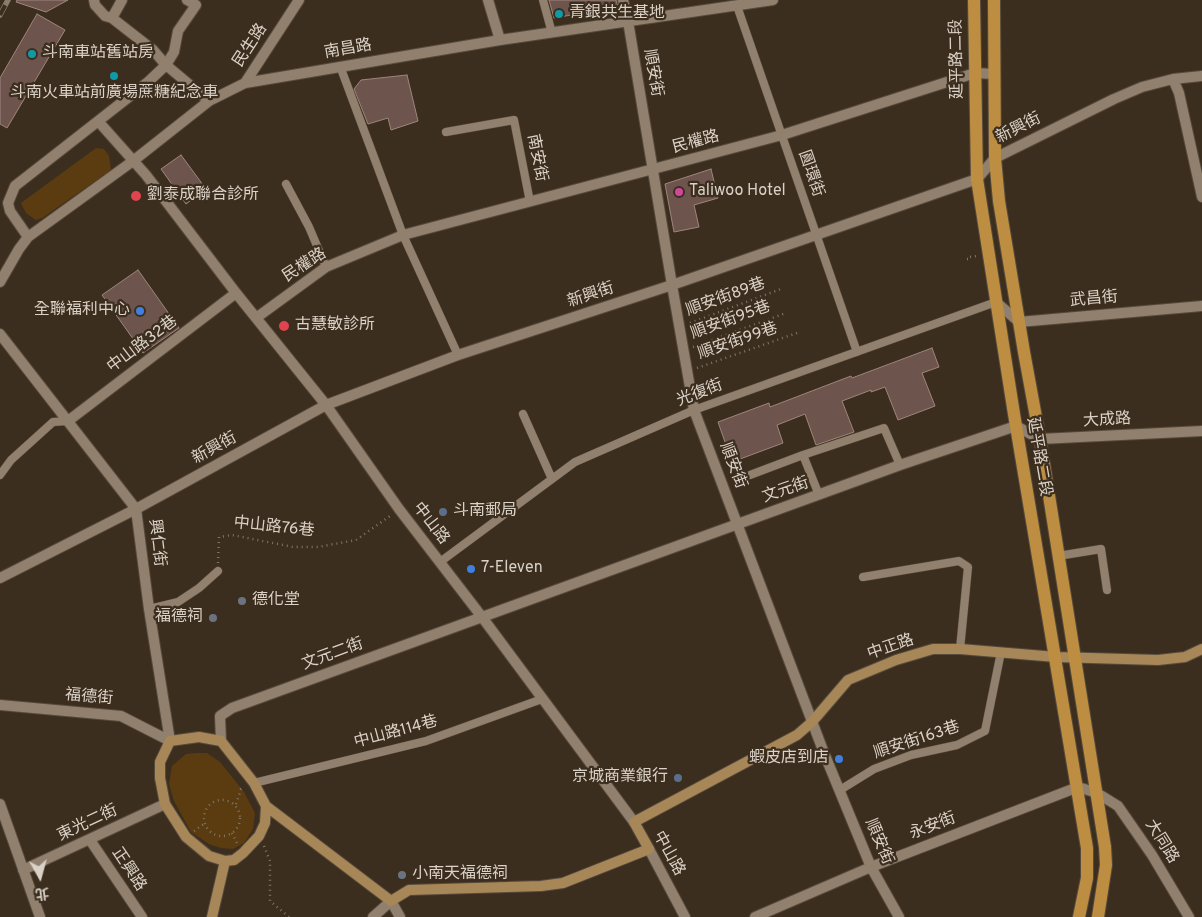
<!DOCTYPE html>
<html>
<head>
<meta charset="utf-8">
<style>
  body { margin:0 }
  #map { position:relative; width:1202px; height:917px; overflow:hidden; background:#3c2e1e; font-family:Overpass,"Noto Sans TC",sans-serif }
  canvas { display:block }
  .north { position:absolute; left:15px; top:852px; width:50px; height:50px; -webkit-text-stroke:4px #3c2e1e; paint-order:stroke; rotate:173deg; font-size:14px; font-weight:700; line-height:20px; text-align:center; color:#dad1c7 }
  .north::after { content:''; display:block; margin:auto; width:18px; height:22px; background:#dad1c7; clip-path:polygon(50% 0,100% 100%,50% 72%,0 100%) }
</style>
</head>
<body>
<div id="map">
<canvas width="1202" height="917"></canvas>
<div class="north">北</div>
</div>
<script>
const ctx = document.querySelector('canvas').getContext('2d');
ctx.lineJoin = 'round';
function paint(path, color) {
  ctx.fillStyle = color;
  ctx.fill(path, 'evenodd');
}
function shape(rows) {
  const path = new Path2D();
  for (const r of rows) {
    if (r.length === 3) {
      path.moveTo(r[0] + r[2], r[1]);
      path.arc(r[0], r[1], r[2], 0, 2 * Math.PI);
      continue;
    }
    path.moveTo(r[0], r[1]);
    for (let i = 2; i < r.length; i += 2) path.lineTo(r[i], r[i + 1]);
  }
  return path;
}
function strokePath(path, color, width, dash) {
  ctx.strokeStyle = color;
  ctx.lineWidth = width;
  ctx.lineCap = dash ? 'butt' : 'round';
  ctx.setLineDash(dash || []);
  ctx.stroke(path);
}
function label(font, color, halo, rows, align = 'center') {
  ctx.font = font + ' Overpass,"Noto Sans TC",sans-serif';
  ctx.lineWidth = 4.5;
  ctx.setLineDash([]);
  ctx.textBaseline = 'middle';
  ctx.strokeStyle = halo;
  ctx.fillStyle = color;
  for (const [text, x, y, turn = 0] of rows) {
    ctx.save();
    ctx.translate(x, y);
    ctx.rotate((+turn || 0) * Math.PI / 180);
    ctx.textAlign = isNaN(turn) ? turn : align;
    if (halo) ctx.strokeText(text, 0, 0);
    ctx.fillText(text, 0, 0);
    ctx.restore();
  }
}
paint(shape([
  [96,148,104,149,109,156,111,170,42,218,36,220,26,213,21,203],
  [197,753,207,753,220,762,244,792,255,813,253,829,244,843,233,849,221,848,209,844,191,832,174,801,169,784,172,766,186,754]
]), '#5b3c10');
const building = shape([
  [17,0,68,0,46,12,16,2,17,0],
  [549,0,616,0,618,7,554,18,549,0],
  [37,14,65,30,7,128,0,124,0,78,37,14],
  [407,75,418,121,391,130,388,118,368,124,354,89,361,80,407,75],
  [181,155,206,189,186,204,161,169,181,155],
  [711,169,718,198,694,205,699,227,674,232,665,184,711,169],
  [138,270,179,328,143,353,102,295,138,270],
  [932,348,939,367,922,373,935,406,898,420,885,387,871,392,871,390,842,401,854,432,816,445,805,414,777,425,783,443,732,462,718,422,769,403,770,407,851,376,852,378,932,348]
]);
paint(building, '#6d554e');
strokePath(building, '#9f857d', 1);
const lane = shape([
  [543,0,552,33],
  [737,6,857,352],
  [340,66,403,235,458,355],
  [446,132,514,120,530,202],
  [286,184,309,227,326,267],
  [523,414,552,479],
  [803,455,819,495],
  [0,475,11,460,53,422,68,421],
  [750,475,803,455,884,428,900,465],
  [1058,556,1101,549,1107,590],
  [440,562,575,462,694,410,996,302],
  [863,577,959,561,968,567,960,649],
  [149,609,178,602,199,588,218,571],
  [254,783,426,741,542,699],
  [840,790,874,769,911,755,957,745,985,731,1001,652]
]);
const street = shape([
  [94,0,95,5,105,16,112,18,153,50,166,65,209,101],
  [488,0,500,40],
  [623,0,628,21,672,285,694,410,824,753,871,867,899,917],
  [112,18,122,0],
  [1173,79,1179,93,1202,197],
  [245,83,299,0],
  [98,121,146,175,236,293,326,405,399,509,482,617,634,822],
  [28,237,10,211,8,203,15,186,148,82,166,65,174,52,178,31,196,5,187,0],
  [0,282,19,249,28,237,133,161,209,101,245,83,500,40,773,0],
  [996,302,1019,322,1202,306],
  [256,318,326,267,403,235,782,135,975,73,994,74],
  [0,334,136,509,149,609,170,741],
  [68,421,236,293],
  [0,578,136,509,326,405,458,355,672,285,977,179,995,158,1114,99,1142,87,1173,79,1202,76],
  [0,705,121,716,170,741],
  [221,741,220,716,232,708,900,465,1016,426,1040,439,1202,431],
  [0,804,40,917],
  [90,840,142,917],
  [649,849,685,917],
  [23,870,165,804],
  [373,917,391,901,400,917],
  [755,917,871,867,1078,787,1097,793,1118,806,1152,855,1189,917]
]);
const secondary = shape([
  [266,806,265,823,259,836,243,853,234,860,225,861,209,856,186,837,165,804,160,778,160,762,170,741,199,737,221,741,254,783,266,806,391,901,409,890,541,886,563,883,649,849,634,822,797,735,812,722,848,680,896,660,933,649,960,649,1056,657,1158,660,1185,657,1202,649],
  [212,917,225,861]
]);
const primary = shape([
  [974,0,977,179,1014,414,1087,848,1087,878,1079,917],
  [994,0,995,158,999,201,1024,352,1040,439,1105,847,1106,865,1098,917]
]);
strokePath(lane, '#564a3c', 9);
strokePath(street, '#564a3c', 12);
strokePath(secondary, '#564a3c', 12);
strokePath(primary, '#564a3c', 14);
strokePath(shape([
  [967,259,969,259,969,257,977,256],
  [690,323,781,289],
  [693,347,786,313],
  [697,368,797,333],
  [218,563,219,537,232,535,293,547,318,547,356,540,390,516],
  [222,818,18],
  [236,804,241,789,244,788],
  [194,831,205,823],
  [232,833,237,843],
  [264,846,270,861,270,901,289,917]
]), '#817568', 2.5, [1, 4]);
strokePath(lane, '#91806d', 8);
strokePath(street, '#91806d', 10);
strokePath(secondary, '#a78758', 10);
strokePath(primary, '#bd8e42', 12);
const rail = shape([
  [0,15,8,0]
]);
strokePath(rail, '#887c6f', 5.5);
strokePath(rail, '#3c2e1e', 4, [11]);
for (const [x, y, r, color] of [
  [559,14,5,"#0f9aa8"],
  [32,54,5,"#0f9aa8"],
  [114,76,5,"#0f9aa8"],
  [679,192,5,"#d1479c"],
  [136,196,6,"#e0444e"],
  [140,311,5,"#3f7fe0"],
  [284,326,6,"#e0444e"],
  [443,512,5,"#5c6f8a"],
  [471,569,5,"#3f7fe0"],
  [242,601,5,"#6b7280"],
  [213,618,5,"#6b7280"],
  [839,759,5,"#3f7fe0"],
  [678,778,5,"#5c6f8a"],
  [402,875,5,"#6b7280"]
]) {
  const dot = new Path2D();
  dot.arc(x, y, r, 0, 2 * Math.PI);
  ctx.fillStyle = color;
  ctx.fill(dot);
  strokePath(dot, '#3c2e1e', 2);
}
label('16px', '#dad1c7', '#3c2e1e', [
  ["青銀共生基地",569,14],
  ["斗南車站舊站房",42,54],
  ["斗南火車站前廣場蔗糖紀念車",114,94,"center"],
  ["Taliwoo Hotel",689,192],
  ["劉泰成聯合診所",147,196],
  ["全聯福利中心",130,311,"right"],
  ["古慧敏診所",295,326],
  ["斗南郵局",453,512],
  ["7-Eleven",481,569],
  ["德化堂",252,601],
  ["福德祠",203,618,"right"],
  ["蝦皮店到店",829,759,"right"],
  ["京城商業銀行",668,778,"right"],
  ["小南天福德祠",412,875]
], 'left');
label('16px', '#dad1c7', '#3c2e1e', [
  ["民生路",251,46,-57],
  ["南昌路",348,50,-10],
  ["延平路二段",958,59,-91],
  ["順安街",652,73,80],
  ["新興街",1019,129,-27],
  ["民權路",696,143,-15],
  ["南安街",536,158,79],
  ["圓環街",810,174,71],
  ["民權路",305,266,-33],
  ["新興街",591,296,-18],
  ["順安街89巷",726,298,-20],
  ["武昌街",1094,300,-5],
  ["順安街95巷",731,321,-20],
  ["順安街99巷",738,342,-19],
  ["中山路32巷",143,345,-37],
  ["光復街",700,394,-21],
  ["大成路",1107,421,-3],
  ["新興街",215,449,-29],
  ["延平路二段",1038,457,80],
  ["順安街",732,466,69],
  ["文元街",786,491,-19],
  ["中山路",430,524,52],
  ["中山路76巷",274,528,6],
  ["興仁街",156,543,83],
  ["中正路",891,648,-19],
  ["文元二街",333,655,-20],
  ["福德街",89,698,5],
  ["中山路114巷",396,733,-15],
  ["順安街163巷",917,741,-18],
  ["東光二街",88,824,-25],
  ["永安街",933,827,-21],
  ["順安街",878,842,67],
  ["大同路",1161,842,58],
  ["中山路",668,854,61],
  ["正興路",128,870,56]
]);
</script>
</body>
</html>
